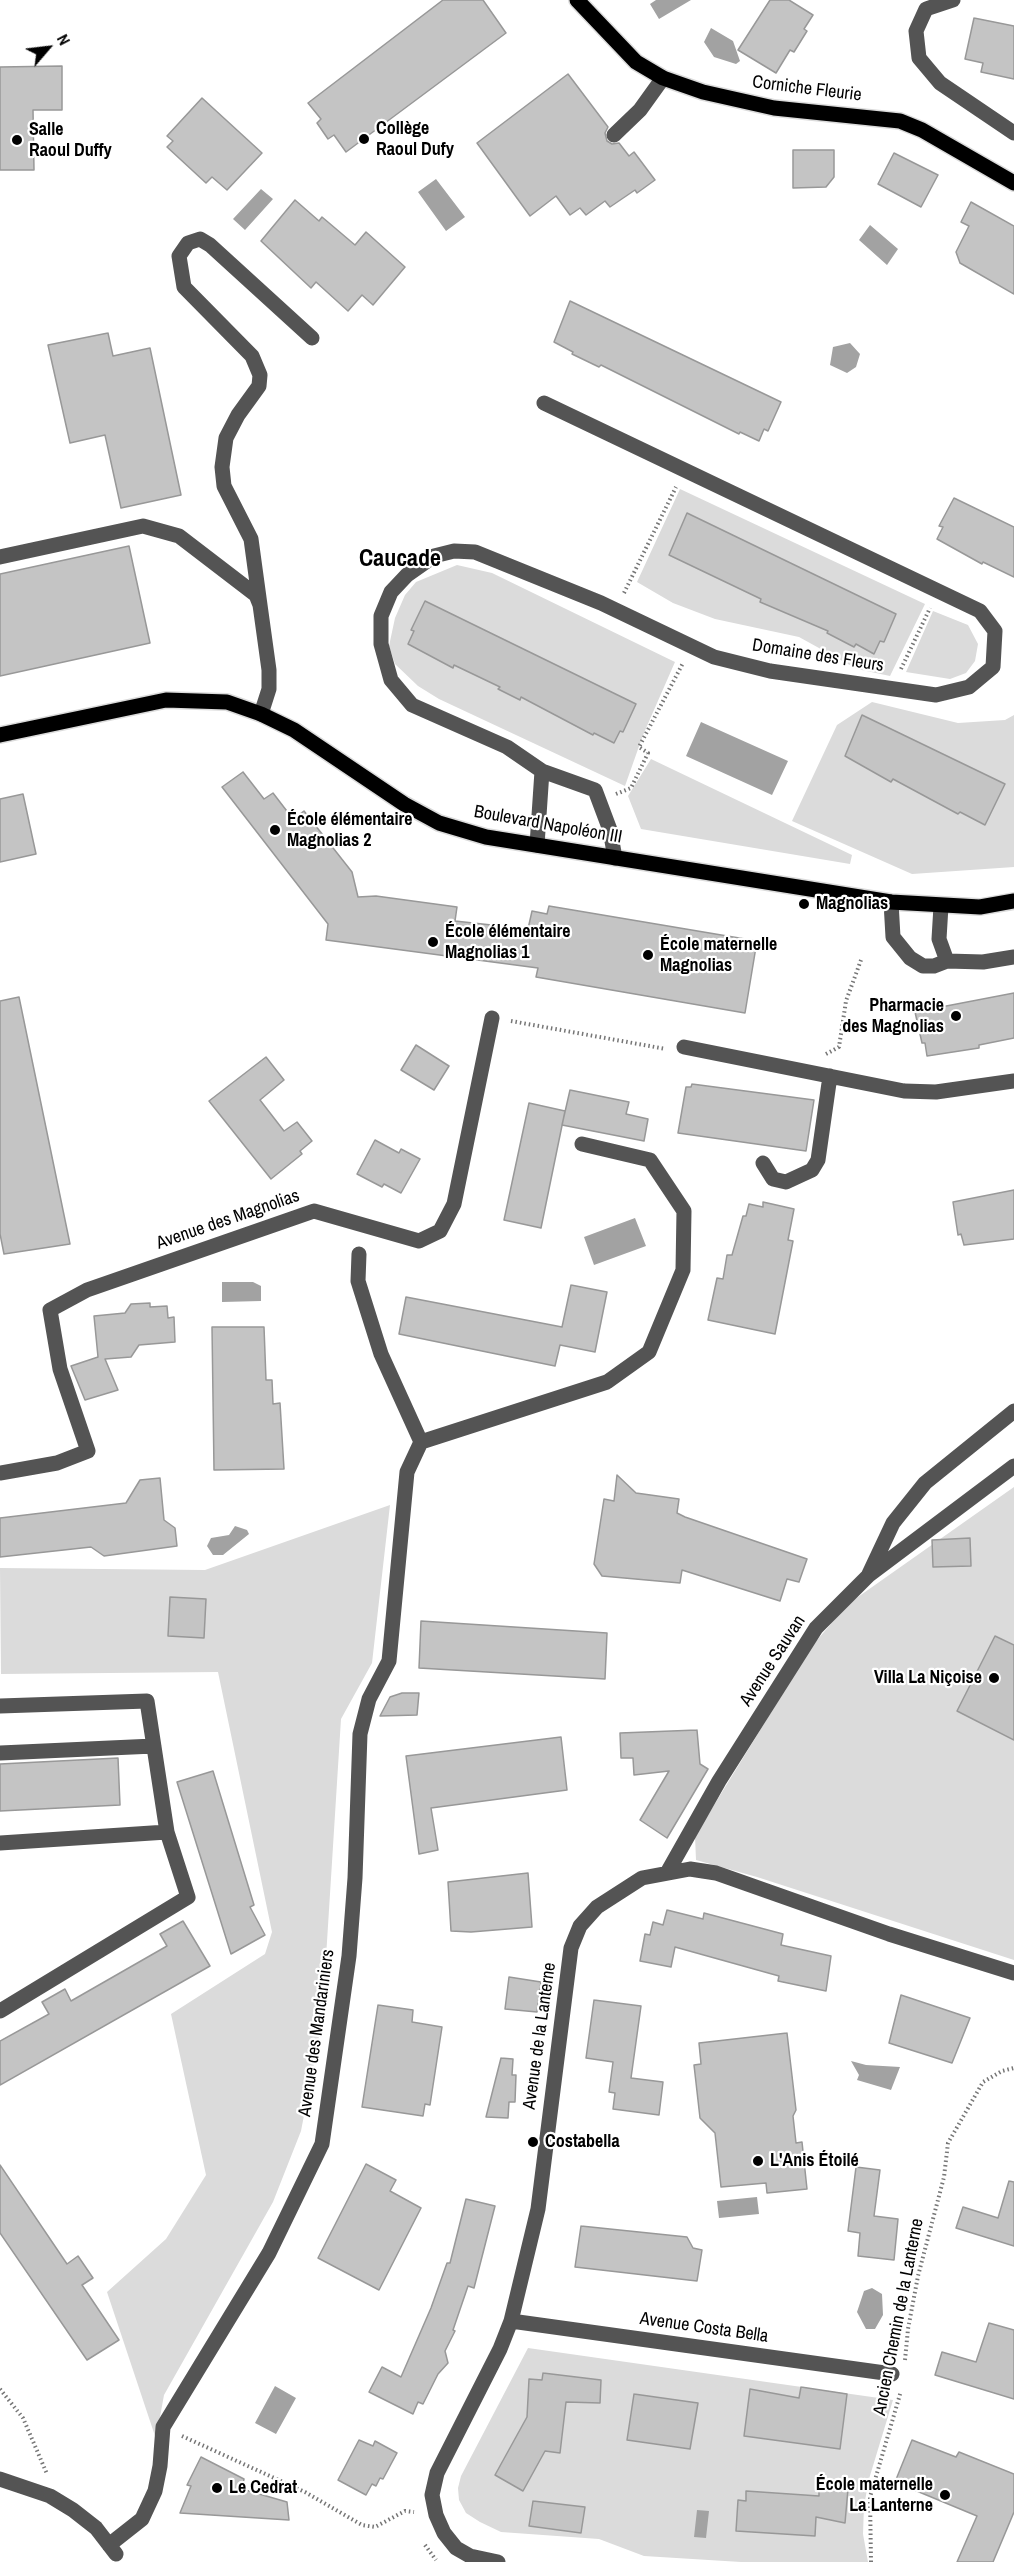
<!DOCTYPE html>
<html>
<head>
<meta charset="utf-8">
<style>
  body { margin:0 }
  #map { position:relative; width:1014px; height:2562px; overflow:hidden; background:#fff; font-family:"Archivo Narrow",sans-serif }
  canvas { display:block }
  .north { position:absolute; left:18px; top:18px; width:60px; height:60px; -webkit-text-stroke:4px #fff; paint-order:stroke; rotate:62deg; font-size:16px; font-weight:700; line-height:24px; text-align:center; color:#000 }
  .north::after { content:''; display:block; margin:auto; width:21px; height:27px; background:#000; clip-path:polygon(50% 0,100% 100%,50% 72%,0 100%) }
</style>
</head>
<body>
<div id="map">
<canvas width="1014" height="2562"></canvas>
<div class="north">N</div>
</div>
<script>
const ctx = document.querySelector('canvas').getContext('2d');
ctx.lineJoin = 'round';
function paint(path, color) {
  ctx.fillStyle = color;
  ctx.fill(path, 'evenodd');
}
function shape(rows) {
  const path = new Path2D();
  for (const r of rows) {
    path.moveTo(r[0], r[1]);
    for (let i = 2; i < r.length; i += 2) path.lineTo(r[i], r[i + 1]);
  }
  return path;
}
function strokePath(path, color, width, dash) {
  ctx.strokeStyle = color;
  ctx.lineWidth = width;
  ctx.lineCap = dash ? 'butt' : 'round';
  ctx.setLineDash(dash || []);
  ctx.stroke(path);
}
function label(font, color, halo, rows, align = 'center') {
  ctx.font = font + ' "Archivo Narrow",sans-serif';
  ctx.lineWidth = 4.5;
  ctx.setLineDash([]);
  ctx.textBaseline = 'middle';
  ctx.strokeStyle = halo;
  ctx.fillStyle = color;
  for (const [text, x, y, turn = 0] of rows) {
    ctx.save();
    ctx.translate(x, y);
    ctx.rotate((+turn || 0) * Math.PI / 180);
    ctx.textAlign = isNaN(turn) ? turn : align;
    if (halo) ctx.strokeText(text, 0, 0);
    ctx.fillText(text, 0, 0);
    ctx.restore();
  }
}
paint(shape([
  [680,489,925,604,890,676,857,669,799,637,715,619,673,603,637,582],
  [457,565,492,573,675,662,643,735,625,786,439,699,418,686,395,664,389,646,395,618,405,595,416,582],
  [933,611,968,625,978,644,975,661,966,673,950,679,906,672],
  [872,702,958,723,1005,720,1014,715,1014,867,912,874,792,821,837,725],
  [651,759,852,855,850,864,641,829,628,796],
  [1014,1487,1014,1960,757,1877,696,1860,695,1836,812,1646,848,1604],
  [390,1505,372,1663,341,1719,322,2021,301,2131,273,2202,164,2395,156,2439,107,2292,166,2239,206,2175,171,2014,265,1954,272,1932,218,1672,1,1674,0,1568,205,1570],
  [528,2348,893,2400,869,2479,864,2506,863,2534,868,2562,741,2562,644,2556,599,2539,501,2532,480,2522,466,2513,459,2500,458,2488,461,2476]
]), '#dbdbdb');
paint(shape([
  [656,0,691,0,659,19,650,4],
  [711,28,733,41,740,61,736,64,714,57,704,42],
  [436,179,465,217,446,231,418,192],
  [261,189,273,199,245,230,233,219],
  [870,225,898,249,887,265,859,240],
  [850,343,860,354,856,367,847,373,830,365,833,347],
  [701,722,788,761,772,795,686,756],
  [635,1218,646,1246,594,1265,584,1237],
  [222,1282,253,1282,261,1286,261,1301,222,1302],
  [235,1526,247,1530,249,1534,223,1555,213,1555,207,1546,211,1538,229,1535],
  [851,2061,866,2065,900,2067,891,2090,857,2080,859,2075],
  [757,2197,759,2214,719,2218,717,2201],
  [872,2288,882,2294,883,2315,875,2329,866,2329,857,2312,864,2291],
  [275,2386,296,2398,276,2434,255,2423],
  [697,2510,709,2511,706,2538,694,2537]
]), '#a2a2a2');
const building = shape([
  [443,0,483,0,506,33,346,152,334,135,328,139,317,123,321,119,308,103,443,0],
  [770,0,789,0,813,15,804,29,807,31,794,52,790,50,776,73,738,50,770,0],
  [974,18,1014,26,1014,79,981,72,983,63,965,59,974,18],
  [62,66,62,110,33,110,34,170,0,170,0,67,62,66],
  [568,74,608,127,605,133,607,141,612,144,619,143,629,156,634,152,655,180,637,193,635,190,610,207,605,201,586,215,580,208,570,215,556,196,530,216,477,143,568,74],
  [202,98,262,153,227,190,212,177,206,183,167,147,173,141,167,136,202,98],
  [793,150,834,150,834,177,826,187,793,188,793,150],
  [894,153,938,175,921,207,878,184,894,153],
  [295,200,319,221,322,217,355,245,366,232,405,267,373,305,362,295,348,311,316,282,311,288,261,241,295,200],
  [971,202,1014,226,1014,294,960,263,956,252,969,226,961,222,971,202],
  [570,301,781,402,768,431,764,429,759,441,740,432,739,434,601,365,599,367,572,354,573,352,554,342,570,301],
  [108,333,113,356,150,348,181,495,121,508,105,435,70,443,48,345,108,333],
  [954,498,1014,527,1014,577,983,562,982,564,937,539,943,527,939,526,954,498],
  [687,513,896,614,884,642,880,641,874,654,856,644,854,647,827,633,828,631,760,602,761,599,669,555,687,513],
  [129,546,150,643,0,676,0,574,129,546],
  [425,601,636,704,623,732,620,731,614,743,594,733,593,735,521,697,520,700,498,689,500,687,454,665,453,668,408,644,414,631,411,630,425,601],
  [862,715,1005,784,985,825,960,812,958,814,893,779,891,782,845,756,862,715],
  [243,772,264,799,273,793,293,819,304,811,352,872,358,897,376,896,457,907,455,921,528,929,532,911,547,914,549,906,757,941,745,1013,536,977,538,968,326,940,328,924,222,787,243,772],
  [23,794,36,854,0,862,0,799,23,794],
  [1014,993,1014,1038,979,1045,979,1048,927,1056,925,1043,922,1043,915,1012,1014,993],
  [19,997,70,1244,4,1254,0,1234,0,1001,19,997],
  [416,1045,449,1066,434,1090,401,1070,416,1045],
  [266,1057,284,1080,260,1100,284,1131,297,1122,312,1141,300,1151,302,1154,271,1179,209,1101,266,1057],
  [692,1084,814,1100,806,1151,678,1133,686,1087,691,1087,692,1084],
  [570,1090,629,1102,626,1114,648,1119,644,1141,562,1125,570,1090],
  [529,1103,565,1111,541,1228,504,1220,529,1103],
  [375,1140,399,1153,401,1149,420,1159,401,1193,384,1184,382,1187,357,1174,375,1140],
  [1014,1190,1014,1239,964,1245,961,1234,958,1235,953,1202,1014,1190],
  [763,1202,794,1209,788,1240,793,1241,775,1334,708,1320,717,1278,723,1279,727,1255,732,1255,743,1216,746,1216,749,1204,763,1207,763,1202],
  [571,1285,607,1292,595,1352,560,1345,555,1366,399,1334,406,1297,562,1327,571,1285],
  [150,1303,150,1307,167,1306,168,1318,174,1317,175,1342,139,1345,131,1357,105,1359,118,1390,85,1400,71,1366,98,1357,94,1316,125,1313,131,1304,150,1303],
  [212,1327,264,1327,266,1380,272,1380,273,1404,280,1403,284,1469,214,1470,212,1327],
  [617,1475,636,1493,679,1499,677,1513,685,1517,807,1559,799,1582,787,1579,780,1601,682,1570,680,1583,602,1576,594,1564,604,1499,614,1501,617,1475],
  [160,1478,164,1520,175,1528,177,1546,104,1556,91,1547,0,1557,0,1518,126,1503,140,1480,160,1478],
  [970,1538,971,1566,933,1567,932,1540,970,1538],
  [170,1597,206,1599,204,1638,168,1636,170,1597],
  [421,1621,607,1633,605,1679,419,1668,421,1621],
  [995,1636,1014,1645,1014,1740,957,1711,995,1636],
  [402,1693,419,1693,417,1715,380,1716,390,1697,402,1693],
  [697,1730,700,1764,708,1769,667,1838,640,1820,669,1771,634,1775,633,1758,621,1758,620,1733,697,1730],
  [561,1737,567,1790,431,1808,438,1850,419,1854,406,1756,561,1737],
  [118,1758,120,1805,0,1811,0,1764,118,1758],
  [213,1771,254,1905,250,1907,265,1935,231,1954,177,1782,213,1771],
  [528,1873,532,1927,471,1932,451,1931,448,1882,528,1873],
  [667,1910,703,1919,704,1913,783,1934,781,1945,831,1956,826,1991,778,1981,779,1976,675,1947,671,1967,640,1961,645,1934,650,1935,653,1922,663,1925,667,1910],
  [183,1921,210,1966,0,2085,0,2041,49,2014,42,2002,65,1989,71,2001,167,1946,160,1934,183,1921],
  [509,1977,541,1982,537,2012,505,2009,509,1977],
  [901,1995,970,2018,952,2063,889,2043,901,1995],
  [594,2000,641,2006,631,2078,663,2082,659,2115,613,2109,615,2093,609,2092,613,2062,586,2058,594,2000],
  [378,2005,413,2010,412,2022,442,2027,430,2105,425,2104,423,2116,362,2107,378,2005],
  [787,2033,796,2110,793,2116,796,2143,802,2142,807,2189,767,2193,766,2183,721,2187,715,2133,700,2118,694,2065,701,2064,699,2043,787,2033],
  [501,2058,513,2059,512,2075,516,2075,515,2102,509,2102,508,2118,486,2117,501,2058],
  [366,2164,396,2180,390,2191,421,2208,379,2290,318,2258,366,2164],
  [0,2165,67,2264,78,2256,93,2278,82,2285,119,2340,87,2360,0,2233,0,2165],
  [856,2167,880,2170,874,2216,898,2219,894,2260,858,2256,860,2233,848,2231,856,2167],
  [1009,2181,1014,2182,1014,2246,956,2228,963,2207,998,2218,1009,2181],
  [466,2199,495,2206,474,2288,468,2286,453,2330,455,2331,445,2351,448,2363,438,2374,423,2404,418,2402,413,2414,369,2392,382,2367,401,2377,431,2308,447,2263,450,2263,466,2199],
  [581,2226,687,2237,693,2248,702,2250,697,2281,575,2267,581,2226],
  [989,2323,1014,2330,1014,2399,935,2375,942,2352,976,2362,989,2323],
  [543,2373,601,2380,600,2403,566,2402,560,2453,545,2451,523,2491,495,2475,527,2417,529,2379,542,2380,543,2373],
  [801,2387,847,2394,840,2449,744,2436,750,2389,799,2398,801,2387],
  [634,2394,698,2403,690,2449,627,2440,634,2394],
  [359,2440,373,2446,375,2441,397,2453,383,2479,380,2478,376,2486,372,2484,366,2495,338,2480,359,2440],
  [912,2440,956,2457,959,2452,1014,2474,1014,2512,993,2562,957,2562,977,2516,895,2482,912,2440],
  [201,2457,244,2479,242,2489,287,2502,289,2520,180,2513,191,2486,187,2485,201,2457],
  [819,2488,848,2489,845,2523,816,2517,815,2536,736,2531,738,2500,746,2501,746,2491,819,2496,819,2488],
  [533,2501,585,2507,581,2533,529,2526,533,2501]
]);
paint(building, '#c4c4c4');
strokePath(building, '#989898', 1.5);
const major = shape([
  [577,0,636,62,663,78,703,92,774,108,900,121,922,130,1014,183],
  [0,735,166,700,227,702,261,714,294,730,404,804,439,823,486,837,891,902,980,907,1014,901]
]);
strokePath(major, '#dbdbdb', 18);
strokePath(shape([
  [624,593,676,487],
  [901,669,930,608],
  [616,794,631,788,648,753,639,747,683,663],
  [511,1021,666,1049],
  [826,1054,839,1047,846,1001,861,960],
  [905,2360,908,2329,918,2276,944,2177,948,2143,983,2082,1002,2071,1014,2068],
  [0,2389,23,2418,47,2474],
  [182,2436,305,2492,362,2525,375,2527,405,2511,414,2512],
  [425,2545,436,2560],
  [871,2562,870,2497,901,2391]
]), '#767676', 4, [1.5, 3]);
strokePath(shape([
  [953,0,926,9,916,31,919,58,940,83,1014,133],
  [614,135,640,110,663,78],
  [544,403,980,611,995,631,993,667,969,687,936,695,770,671,714,657,601,603,475,552,454,551,434,556,407,575,391,592,381,616,381,644,391,680,412,705,507,747,542,771,595,790,610,830,615,858],
  [0,557,143,526,179,536,256,595,260,605,269,670,269,689,261,714],
  [260,605,251,539,224,486,222,467,226,438,238,415,259,386,260,375,252,356,184,287,179,256,188,243,200,239,210,245,312,338],
  [537,845,542,771],
  [891,902,893,937,910,958,923,966,934,966,947,961,983,962,1014,957],
  [941,906,939,939,947,961],
  [684,1047,904,1091,936,1092,1014,1081],
  [763,1163,773,1179,786,1182,812,1170,818,1160,830,1076],
  [359,1254,358,1281,381,1354,421,1442],
  [0,1473,57,1463,88,1451,60,1369,50,1310,87,1290,314,1211,419,1241,440,1231,454,1204,492,1018],
  [869,1574,893,1523,925,1483,1014,1411],
  [0,1706,147,1701,167,1832,0,1843],
  [0,1753,154,1746],
  [667,1873,719,1781,816,1628,869,1575,1014,1466],
  [0,2011,188,1897,167,1832],
  [511,2321,892,2374],
  [0,2479,50,2496,73,2510,96,2528,116,2554],
  [109,2545,142,2519,155,2491,160,2466,163,2427,269,2253,322,2144,349,1956,355,1878,360,1734,369,1699,389,1661,407,1472,421,1442,607,1382,649,1352,683,1270,684,1211,650,1160,582,1144],
  [498,2562,470,2556,456,2548,444,2533,436,2515,432,2495,437,2473,500,2349,511,2321,538,2209,571,1948,580,1926,597,1907,642,1878,690,1869,716,1873,889,1934,1014,1973]
]), '#545454', 15);
strokePath(major, '#000', 15);
for (const [x, y, r, color] of [
  [364,139,6,"#000"],
  [17,140,6,"#000"],
  [275,830,6,"#000"],
  [804,904,6,"#000"],
  [433,942,6,"#000"],
  [648,955,6,"#000"],
  [956,1016,6,"#000"],
  [994,1678,6,"#000"],
  [533,2142,6,"#000"],
  [758,2161,6,"#000"],
  [217,2488,6,"#000"],
  [945,2495,6,"#000"]
]) {
  const dot = new Path2D();
  dot.arc(x, y, r, 0, 2 * Math.PI);
  ctx.fillStyle = color;
  ctx.fill(dot);
  strokePath(dot, '#fff', 2);
}
label('18px', '#000', '#fff', [
  ["Corniche Fleurie",807,89,7],
  ["Domaine des Fleurs",818,656,9],
  ["Boulevard Napoléon III",548,825,10],
  ["Avenue des Magnolias",228,1220,-19],
  ["Avenue Sauvan",773,1661,-57],
  ["Avenue des Mandariniers",317,2033,-82],
  ["Avenue de la Lanterne",540,2036,-82],
  ["Ancien Chemin de la Lanterne",899,2317,-79],
  ["Avenue Costa Bella",704,2328,8]
]);
label('bold 18px', '#000', '#fff', [
  ["Collège",376,129],
  ["Raoul Dufy",376,150],
  ["Salle",29,130],
  ["Raoul Duffy",29,151],
  ["École élémentaire",287,820],
  ["Magnolias 2",287,841],
  ["Magnolias",816,904],
  ["École élémentaire",445,932],
  ["Magnolias 1",445,953],
  ["École maternelle",660,945],
  ["Magnolias",660,966],
  ["Pharmacie",944,1006,"right"],
  ["des Magnolias",944,1027,"right"],
  ["Villa La Niçoise",982,1678,"right"],
  ["Costabella",545,2142],
  ["L'Anis Étoilé",770,2161],
  ["École maternelle",933,2485,"right"],
  ["La Lanterne",933,2506,"right"],
  ["Le Cedrat",229,2488]
], 'left');
label('bold 24px', '#000', '#fff', [
  ["Caucade",400,560]
]);
</script>
</body>
</html>
